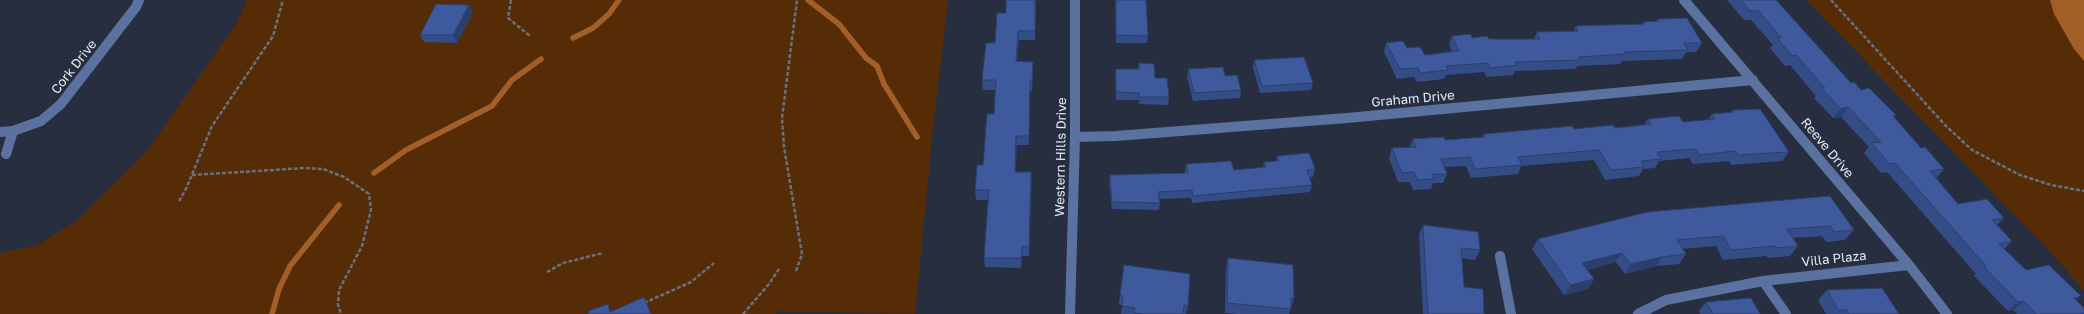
<!DOCTYPE html>
<html>
<head>
<meta charset="utf-8">
<style>
  body { margin:0 }
  canvas { display:block; background:#262e40 }
</style>
</head>
<body>
<canvas width="2084" height="314"></canvas>
<script>
const ctx = document.querySelector('canvas').getContext('2d');
ctx.lineJoin = 'round';
function paint(path, color) {
  ctx.fillStyle = color;
  ctx.fill(path, 'evenodd');
}
function shape(rows) {
  const path = new Path2D();
  for (const r of rows) {
    path.moveTo(r[0], r[1]);
    for (let i = 2; i < r.length; i += 2) path.lineTo(r[i], r[i + 1]);
  }
  return path;
}
function strokePath(path, color, width, dash) {
  ctx.strokeStyle = color;
  ctx.lineWidth = width;
  ctx.lineCap = dash ? 'butt' : 'round';
  ctx.setLineDash(dash || []);
  ctx.stroke(path);
}
function label(font, color, halo, rows, align = 'center') {
  ctx.font = font + ' "Golos Text",sans-serif';
  ctx.lineWidth = 4;
  ctx.setLineDash([]);
  ctx.textBaseline = 'middle';
  ctx.strokeStyle = halo;
  ctx.fillStyle = color;
  for (const [text, x, y, turn = 0] of rows) {
    ctx.save();
    ctx.translate(x, y);
    ctx.rotate((+turn || 0) * Math.PI / 180);
    ctx.textAlign = isNaN(turn) ? turn : align;
    if (halo) ctx.strokeText(text, 0, 0);
    ctx.fillText(text, 0, 0);
    ctx.restore();
  }
}
paint(shape([
  [247,0,948,0,933,129,915,314,776,311,776,314,0,314,0,253,38,245,76,221,147,151,236,24],
  [1806,0,2084,0,2084,291,2056,258]
]), '#562c07');
paint(shape([
  [2050,0,2084,0,2084,61,2074,49,2054,14]
]), '#a25f28');
strokePath(shape([
  [808,0,839,24,866,58,877,66,884,84,917,137],
  [573,38,593,28,609,14,619,0],
  [374,173,406,150,492,106,512,80,541,59],
  [272,314,279,289,290,266,339,205]
]), '#a25f28', 5.5);
strokePath(shape([
  [511,0,508,18,530,36],
  [1831,0,1946,126,1972,150,2020,175,2051,185,2084,191],
  [192,175,304,168,323,169,344,177,369,194,371,210,362,246,339,290,338,305,341,314],
  [179,201,186,189,212,126,273,36,283,0],
  [796,271,802,254,784,147,782,118,797,0],
  [547,272,563,263,603,253],
  [644,303,691,282,714,263],
  [743,314,769,284,779,269]
]), '#697180', 2.5, [4, 2]);
strokePath(shape([
  [1684,0,1909,265,1947,314],
  [0,132,13,131,41,121,61,104,136,7,139,0],
  [1075,137,1116,136,1347,118,1753,80],
  [6,154,13,131],
  [1500,256,1511,314],
  [1763,281,1786,314],
  [1070,314,1075,137,1075,0],
  [1638,314,1666,300,1763,281,1909,265]
]), '#5b719f', 10);
paint(shape([
  [1036,0,1035,40,1019,40,1017,61,1033,71,1032,91,1030,91,1029,145,1017,145,1015,172,1031,172,1029,256,1022,256,1021,268,985,267,984,258,988,200,976,200,975,190,983,165,994,114,995,90,983,90,982,80,1006,13],
  [1115,0,1146,0,1148,36,1147,43,1116,43],
  [1727,0,1776,0,1851,83,1896,115,1894,117,1921,148,1944,169,1936,178,1958,204,2004,218,1997,225,2012,241,2004,249,2026,270,2081,296,2076,300,2084,314,2017,314,2013,310,2008,311,1974,276,1976,274,1887,172,1881,173,1864,153,1869,147,1841,117,1833,118,1814,98,1816,96,1790,65,1785,66,1770,48,1773,45,1751,20,1744,20],
  [473,12,457,43,424,42,420,35],
  [1658,19,1702,43,1696,52,1686,52,1682,59,1622,61,1620,64,1577,66,1576,69,1515,71,1513,75,1486,77,1484,72,1446,75,1444,79,1417,82,1414,77,1397,79,1384,52,1386,43,1407,48,1425,55,1452,51,1449,45,1452,36,1489,39,1534,39,1537,32,1574,31,1576,26,1642,24,1643,22,1656,21],
  [1254,60,1313,83,1311,90,1260,93,1253,68],
  [1139,63,1169,97,1168,105,1139,104,1139,100,1116,100,1115,76,1116,69,1138,69],
  [1188,69,1225,76,1241,90,1240,98,1193,101,1187,77],
  [1732,110,1789,152,1782,161,1731,165,1729,161,1693,164,1689,158,1659,161,1655,168,1643,169,1639,176,1605,180,1594,160,1521,166,1518,174,1471,178,1466,166,1444,167,1447,174,1443,183,1433,183,1431,189,1413,190,1410,182,1398,182,1389,158,1392,148,1410,147,1413,139,1445,140,1483,137,1484,134,1574,129,1615,128,1644,125,1648,119,1683,122,1708,120,1712,114,1731,112],
  [1277,156,1315,169,1313,177,1309,177,1312,185,1310,192,1192,203,1191,198,1159,199,1160,203,1159,210,1112,209,1109,182,1110,175,1185,173,1185,171,1186,164,1234,170,1263,167,1264,162,1276,161],
  [1830,196,1854,230,1845,240,1826,242,1822,236,1793,238,1798,246,1790,256,1768,258,1766,256,1723,260,1716,246,1682,249,1686,254,1679,264,1656,266,1625,274,1616,262,1587,270,1594,279,1588,289,1564,295,1532,249,1538,239],
  [1423,225,1480,250,1475,260,1462,258,1464,287,1484,314,1423,314,1419,235],
  [1228,258,1294,298,1291,308,1289,314,1239,314,1225,313,1226,268],
  [1827,290,1899,314,1826,314,1818,300],
  [1120,295,1188,306,1186,314,1121,314,1122,305,1119,305],
  [1706,302,1760,314,1700,314,1699,311]
]), '#354d86');
paint(shape([
  [469,5,473,12,457,43,453,35],
  [1018,31,1019,40,1017,71,1016,61],
  [1033,62,1033,71,1032,91,1032,81],
  [1848,107,1841,117,1833,118,1841,109],
  [1016,136,1017,145,1015,182,1015,172],
  [1031,172,1032,182,1029,256,1029,247],
  [1022,246,1022,256,1021,268,1021,258],
  [1622,253,1616,262,1576,272,1582,263],
  [1662,257,1656,266,1625,274,1631,264],
  [1594,279,1588,289,1564,295,1570,285],
  [2081,296,2070,305,2074,298],
  [2024,301,2013,310,2008,311,2018,302]
]), '#2b3f6d');
const building = shape([
  [1006,0,1035,0,1035,31,1018,31,1016,61,1033,62,1032,81,1030,81,1029,136,1016,136,1015,172,1031,172,1029,247,1022,246,1021,258,984,258,989,190,975,190,977,165,983,165,987,114,994,114,996,80,982,80,986,43,995,43,997,13,1006,13,1006,0],
  [1116,0,1146,0,1148,36,1116,35,1116,0],
  [1741,0,1776,0,1851,83,1854,82,1861,90,1869,88,1896,115,1893,116,1921,148,1925,147,1944,169,1930,171,1958,204,1987,199,2004,218,1992,220,2012,241,1999,244,2026,270,2049,265,2081,296,2074,298,2084,308,2084,313,2079,314,2036,314,2024,301,2018,302,1984,267,1986,266,1895,163,1889,164,1872,143,1881,142,1848,107,1841,109,1821,88,1825,88,1796,55,1792,56,1777,38,1781,38,1758,10,1750,11,1741,0],
  [436,4,469,5,453,35,420,35,436,4],
  [1687,18,1702,43,1684,43,1688,50,1624,52,1625,54,1579,57,1580,60,1515,62,1517,65,1490,68,1488,63,1446,66,1448,70,1420,73,1418,68,1400,69,1386,43,1403,41,1407,48,1420,47,1425,55,1459,51,1452,36,1471,34,1472,38,1487,36,1489,39,1540,39,1537,32,1578,31,1576,26,1644,24,1643,22,1659,21,1658,19,1687,18],
  [1304,57,1313,83,1262,86,1254,60,1304,57],
  [1139,63,1154,64,1155,78,1167,78,1169,97,1139,97,1139,93,1116,92,1116,69,1139,69,1139,63],
  [1223,67,1225,76,1237,75,1241,90,1194,93,1188,69,1223,67],
  [1760,109,1789,152,1738,155,1735,151,1699,155,1695,149,1657,152,1661,159,1641,161,1644,167,1611,170,1599,150,1518,157,1522,165,1475,169,1470,157,1441,159,1447,174,1432,174,1434,179,1417,180,1414,172,1402,173,1392,148,1416,147,1413,139,1444,137,1445,140,1485,137,1484,134,1572,126,1574,129,1613,125,1615,128,1651,124,1648,119,1679,116,1683,122,1715,119,1712,114,1734,112,1732,110,1760,109],
  [1309,153,1315,169,1307,170,1312,185,1193,196,1192,190,1158,192,1160,203,1112,202,1110,175,1188,173,1186,164,1231,161,1234,170,1266,167,1264,162,1279,161,1277,156,1309,153],
  [1830,196,1854,230,1834,232,1830,226,1787,229,1798,246,1776,248,1774,246,1731,250,1723,236,1677,240,1686,254,1662,257,1631,264,1622,253,1582,263,1594,279,1570,285,1538,239,1648,212,1830,196],
  [1423,225,1478,232,1480,250,1461,248,1464,287,1483,289,1484,314,1428,314,1423,225],
  [1228,258,1293,265,1294,298,1291,298,1291,309,1227,303,1228,258],
  [1124,265,1190,274,1188,306,1184,305,1183,314,1144,314,1134,313,1135,308,1122,306,1123,296,1120,295,1124,265],
  [1882,288,1899,314,1849,314,1846,310,1838,310,1827,290,1882,288],
  [644,297,651,314,589,314,588,311,608,304,610,312,644,297],
  [1751,298,1760,314,1713,314,1706,302,1751,298]
]);
paint(building, '#3e5a9c');
strokePath(building, '#2b3f6d', 1);
label('13px', '#e4eaf5', '#262e40', [
  ["Cork Drive",74,67,-52],
  ["Graham Drive",1413,99,-5],
  ["Reeve Drive",1827,148,50],
  ["Western Hills Drive",1061,157,-89],
  ["Villa Plaza",1834,259,-6]
]);
</script>
</body>
</html>
